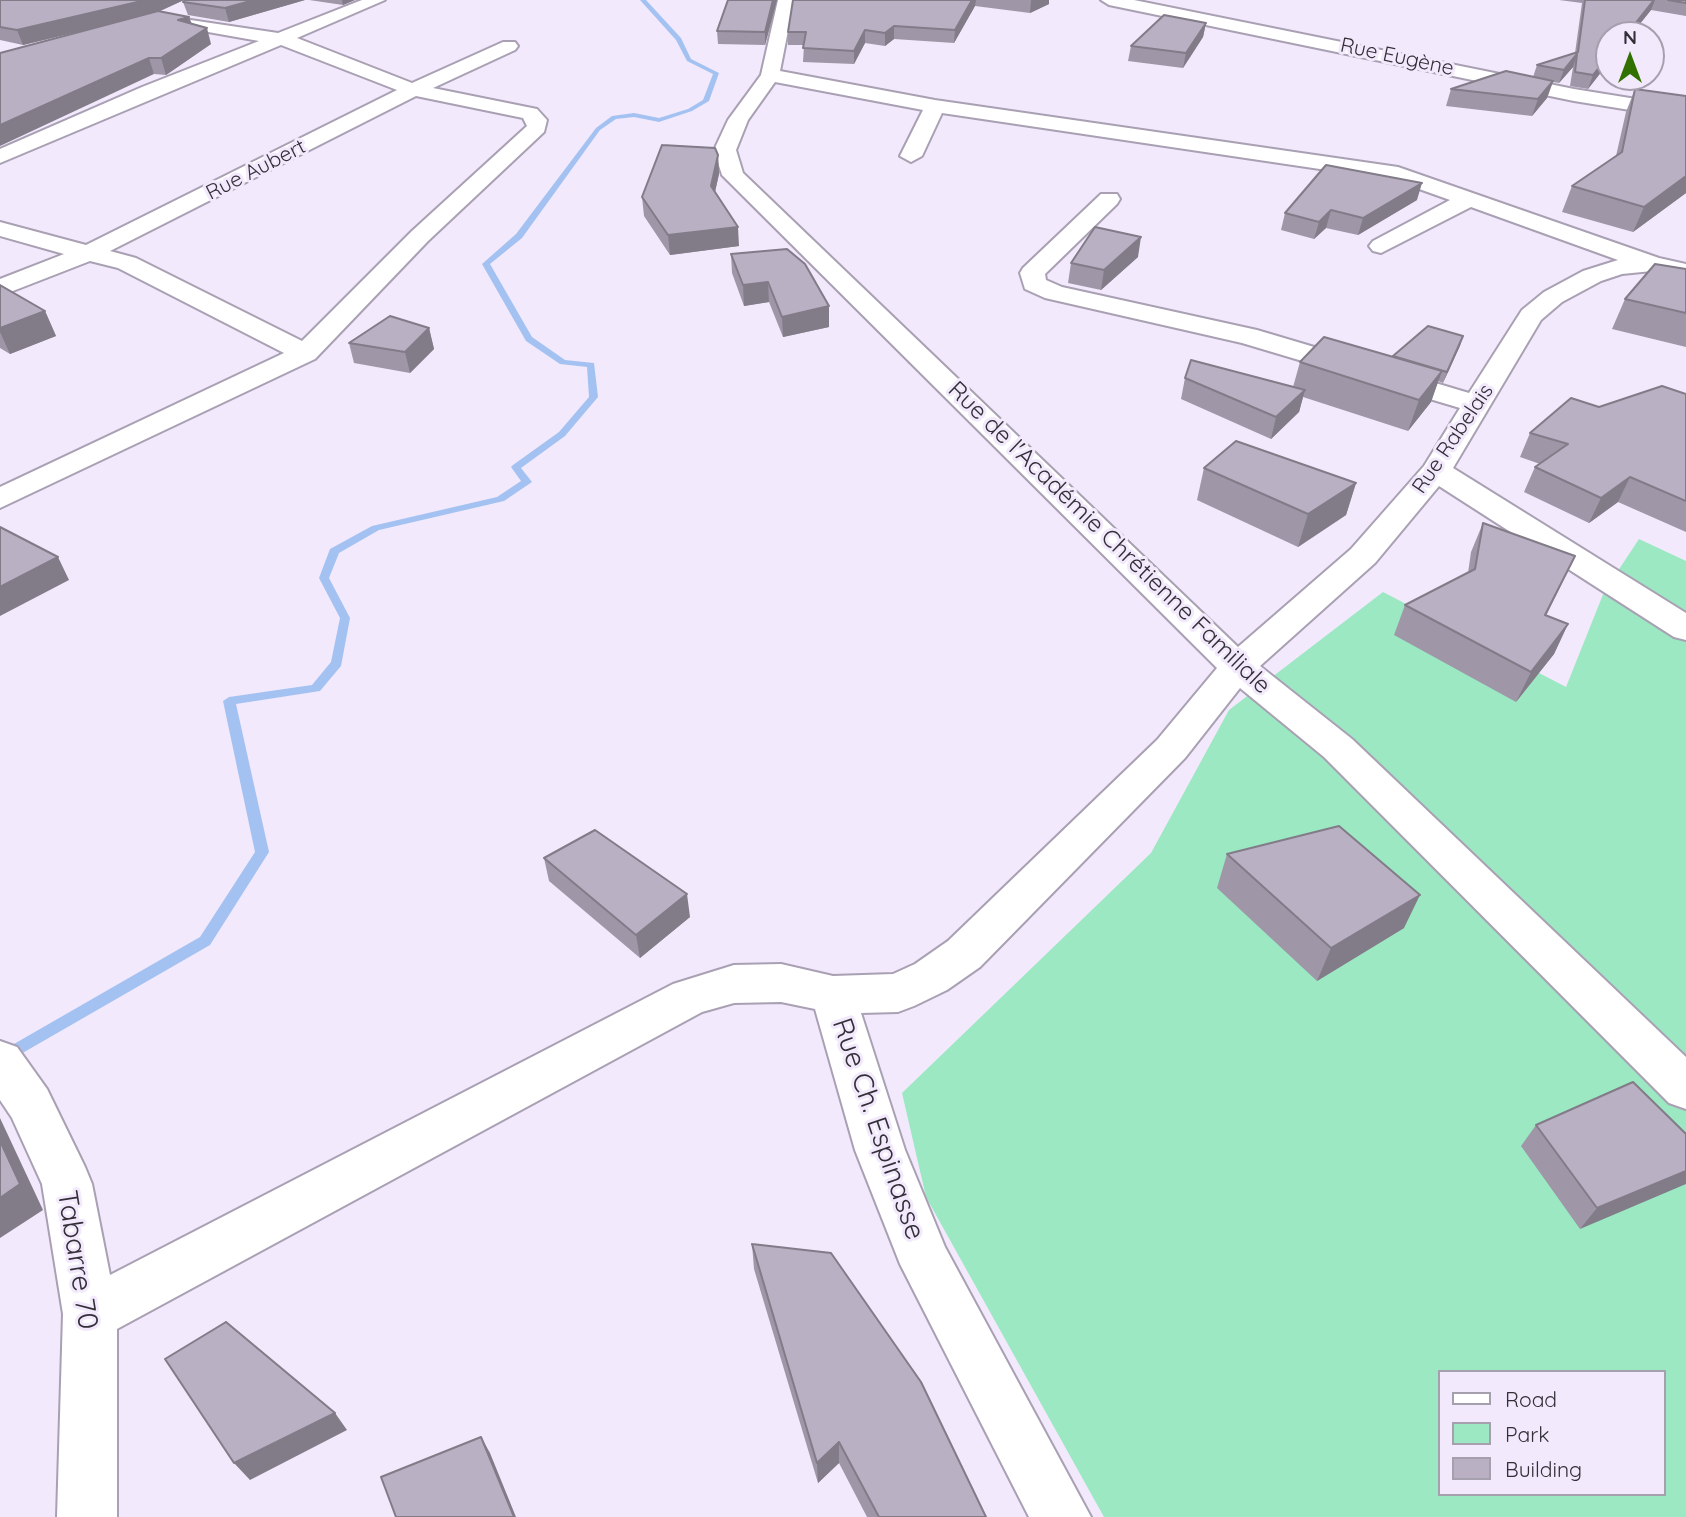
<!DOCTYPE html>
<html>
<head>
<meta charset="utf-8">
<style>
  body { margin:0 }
  #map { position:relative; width:1686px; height:1517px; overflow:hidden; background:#f2e9fc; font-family:Quicksand,sans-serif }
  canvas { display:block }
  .legend { position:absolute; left:1438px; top:1370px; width:228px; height:126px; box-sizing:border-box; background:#f2e9fc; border:2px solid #a69fad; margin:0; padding:9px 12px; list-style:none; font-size:21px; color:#332f37 }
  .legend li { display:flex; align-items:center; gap:14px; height:35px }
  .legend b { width:35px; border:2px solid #a69fad }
  .north { position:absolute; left:1595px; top:21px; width:70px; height:70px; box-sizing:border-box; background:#f2e9fc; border:2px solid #a69fad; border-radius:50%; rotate:0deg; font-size:19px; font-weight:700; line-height:28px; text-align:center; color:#332f37 }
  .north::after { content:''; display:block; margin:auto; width:24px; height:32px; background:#337002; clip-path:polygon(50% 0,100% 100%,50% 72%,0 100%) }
</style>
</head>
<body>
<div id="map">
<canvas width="1686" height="1517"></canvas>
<ul class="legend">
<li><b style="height:9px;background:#fff"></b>Road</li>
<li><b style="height:19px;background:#9be8c3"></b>Park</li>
<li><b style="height:19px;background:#b9b0c3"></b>Building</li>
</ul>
<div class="north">N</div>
</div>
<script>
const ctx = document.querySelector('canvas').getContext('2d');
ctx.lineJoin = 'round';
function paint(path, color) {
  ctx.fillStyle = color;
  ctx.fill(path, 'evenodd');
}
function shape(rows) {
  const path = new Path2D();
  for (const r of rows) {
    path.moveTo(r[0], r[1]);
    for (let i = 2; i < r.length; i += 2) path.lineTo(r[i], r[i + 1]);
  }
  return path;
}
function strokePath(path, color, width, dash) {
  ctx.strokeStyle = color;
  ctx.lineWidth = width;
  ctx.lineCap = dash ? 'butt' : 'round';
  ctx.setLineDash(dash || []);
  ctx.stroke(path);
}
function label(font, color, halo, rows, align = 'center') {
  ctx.font = font + ' Quicksand,sans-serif';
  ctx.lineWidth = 6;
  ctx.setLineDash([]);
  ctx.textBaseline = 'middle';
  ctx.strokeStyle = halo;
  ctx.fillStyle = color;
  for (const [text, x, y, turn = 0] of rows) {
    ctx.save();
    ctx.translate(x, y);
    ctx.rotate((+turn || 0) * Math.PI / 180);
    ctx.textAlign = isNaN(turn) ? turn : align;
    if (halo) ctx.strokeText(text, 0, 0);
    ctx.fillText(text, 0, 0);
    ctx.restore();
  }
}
paint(shape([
  [1639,539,1686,561,1686,1517,1104,1517,926,1197,902,1093,1151,853,1229,710,1383,592,1566,687,1604,592],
  [1439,1372,1663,1372,1663,1494,1439,1494]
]), '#9be8c3');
paint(shape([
  [640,0,646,0,681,38,691,59,719,73,709,101,692,111,659,122,634,117,616,119,600,130,522,238,490,264,532,337,565,360,594,363,598,397,565,436,521,468,532,482,504,501,379,530,339,553,329,578,350,618,341,666,320,691,236,704,269,852,210,945,0,1066,0,1052,200,937,255,852,223,701,229,697,312,685,331,662,340,618,319,578,330,549,372,526,497,497,521,481,511,467,513,465,559,432,589,397,587,367,560,364,526,341,482,264,516,234,596,128,612,116,634,113,659,118,688,109,703,100,713,74,687,61,676,40,640,0]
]), '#a4c2f1');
const minor = shape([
  [362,0,385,0,297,38,412,83,503,42,515,42,518,46,515,50,433,88,537,109,547,120,544,132,428,241,315,359,0,508,0,487,284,353,118,268,90,261,0,296,0,279,64,254,0,236,0,222,86,245,397,90,281,45,0,163,0,149,142,87,259,41,163,24,154,19,157,15,278,33,362,0],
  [416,96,523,118,527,126,412,231,302,341,136,258,110,251,416,96],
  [778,0,794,0,780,71,935,100,1398,167,1659,258,1686,264,1686,278,1652,271,1622,274,1601,281,1562,302,1541,320,1453,468,1686,613,1686,640,1674,637,1439,486,1375,563,1260,666,1352,739,1686,1057,1686,1109,1669,1103,1324,757,1240,688,1185,758,980,967,947,990,914,1006,898,1012,861,1013,905,1150,945,1247,1091,1517,1029,1517,900,1264,855,1150,815,1009,781,1002,734,1003,702,1012,117,1329,117,1517,57,1517,63,1314,42,1184,12,1118,0,1100,0,1041,17,1047,47,1089,85,1167,92,1184,110,1275,673,984,734,965,781,964,833,976,893,974,915,964,948,941,1157,740,1217,668,722,175,714,150,728,120,761,75,778,0],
  [775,82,923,110,900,156,911,162,922,156,942,113,1394,180,1450,200,1373,241,1369,246,1373,251,1381,253,1471,207,1618,260,1583,271,1544,292,1522,310,1469,393,1257,330,1062,287,1046,280,1045,274,1117,204,1120,199,1117,194,1101,194,1023,268,1020,273,1025,289,1045,298,1242,343,1460,408,1424,466,1351,549,1238,647,743,173,736,150,748,120,775,82],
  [1101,0,1134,0,1574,89,1686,107,1686,119,1574,101,1109,5,1101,0]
]);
strokePath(minor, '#a9a0b3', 4);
paint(minor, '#fff');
paint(shape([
  [0,0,184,0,159,11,189,17,192,24,211,44,166,75,154,74,125,20,23,45,0,40],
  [185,0,305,0,229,22,188,15,183,2],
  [309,0,355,0,343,5],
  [777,0,765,45,718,44,717,31],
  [793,0,1049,0,1049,4,1030,13,975,6,954,43,894,39,885,46,865,43,854,64,803,62,804,45,788,45,788,32],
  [1559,0,1686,0,1686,16,1651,10,1631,35,1609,35,1609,62,1588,89,1570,86,1573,67,1559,83,1553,82,1547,98,1532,116,1446,106,1451,89,1533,77,1537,65,1575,53,1582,3],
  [1206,23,1203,37,1183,68,1128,61,1131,46],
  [1635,89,1686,96,1686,193,1633,232,1562,212,1572,186,1616,156,1626,112],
  [718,155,719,174,715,192,739,246,670,255,644,216,642,197],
  [1417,200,1358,235,1326,228,1314,239,1281,230,1285,213],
  [731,254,829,327,783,337,769,302,744,306,732,273],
  [1138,257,1101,290,1068,283,1071,263],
  [1686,269,1686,347,1612,329,1625,299],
  [0,285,45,311,56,336,10,354,0,348],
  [429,328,434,349,410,373,354,363,349,343],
  [1463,336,1443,383,1438,381,1431,402,1408,431,1303,397,1299,412,1271,439,1181,399,1185,378,1293,387,1300,362,1393,357],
  [1686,394,1686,532,1618,502,1589,523,1524,492,1535,467,1540,464,1520,457,1530,433,1599,407],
  [1204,468,1356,483,1346,515,1298,547,1197,500],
  [1483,523,1575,556,1546,616,1568,624,1554,654,1516,702,1394,635,1405,605,1468,573,1471,552],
  [1227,854,1404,928,1317,981,1217,888],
  [544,858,690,917,640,958,549,881],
  [1536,1125,1686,1134,1580,1229,1521,1146],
  [752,1244,986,1517,867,1517,839,1463,818,1483,754,1269]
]), '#9f97a8');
paint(shape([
  [146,0,184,0,156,13,23,45,17,30],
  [254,0,305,0,229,22,225,8],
  [342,0,355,0,343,5],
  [773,0,777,0,765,45,765,32],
  [972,0,976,0,975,6,954,43,955,30],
  [1031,0,1049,0,1049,4,1030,13],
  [1654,0,1655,0,1651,10,1631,35,1626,35],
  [189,17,194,32,178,20],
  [1206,23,1203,37,1183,68,1186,53],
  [894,26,894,39,885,46,885,33],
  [207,28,211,44,166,75,161,58],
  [865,30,865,43,854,64,854,51],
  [1577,54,1573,67,1559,83,1564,70],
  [1609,55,1609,62,1588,89,1593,75],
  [149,58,154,74,0,146,0,125],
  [1553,81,1547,98,1532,116,1538,99],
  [718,155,719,174,712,205,711,186],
  [1686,176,1686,193,1633,232,1644,207],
  [1422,183,1417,200,1358,235,1363,218],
  [1331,210,1326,228,1314,239,1319,222],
  [738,227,739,246,670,255,668,235],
  [1141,237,1138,257,1101,290,1104,270],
  [768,282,769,302,744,306,743,285],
  [829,306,829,327,783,337,782,317],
  [45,311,56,336,10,354,0,332,0,328],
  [429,328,434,349,410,373,405,352],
  [1463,336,1460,346,1443,383,1447,372],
  [1442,371,1431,402,1408,431,1419,400],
  [1305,390,1299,412,1271,439,1276,417],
  [1630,477,1618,502,1589,523,1601,498],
  [1356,483,1346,515,1298,547,1308,514],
  [58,557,69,580,0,616,0,587],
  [1568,624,1554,654,1516,702,1531,672],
  [687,894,690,917,640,958,636,935],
  [1420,895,1404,928,1317,981,1331,948],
  [0,1118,43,1210,0,1238],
  [1686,1171,1686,1184,1580,1229,1597,1208],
  [335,1413,347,1430,250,1480,234,1463],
  [481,1437,490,1453,516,1517,514,1517],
  [839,1442,839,1463,818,1483,817,1463]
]), '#827b88');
const building = shape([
  [0,0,146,0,17,30,0,27,0,0],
  [185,0,254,0,225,8,183,2,185,0],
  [728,0,773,0,765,32,717,31,728,0],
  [793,0,972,0,955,30,894,26,885,33,865,30,854,51,803,48,806,32,788,32,793,0],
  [1585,0,1654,0,1626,35,1609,35,1609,55,1593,75,1575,72,1577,54,1564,70,1537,65,1578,52,1585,0],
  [1668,0,1686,0,1686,3,1668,0],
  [158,11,189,17,178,20,207,28,161,58,149,58,0,125,0,53,158,11],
  [1164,15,1206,23,1186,53,1131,46,1164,15],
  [1506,71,1553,81,1538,99,1451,89,1506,71],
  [1635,89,1686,96,1686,176,1644,207,1572,186,1622,152,1635,89],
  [662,145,715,148,718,155,711,186,738,227,668,235,642,197,662,145],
  [1326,165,1422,183,1363,218,1331,210,1319,222,1285,213,1326,165],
  [1095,227,1141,237,1104,270,1071,263,1095,227],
  [787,249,805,264,829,306,782,317,768,282,743,285,731,254,787,249],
  [1655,264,1686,269,1686,313,1625,299,1655,264],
  [0,285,45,311,0,328,0,285],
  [390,316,429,328,405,352,349,343,390,316],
  [1428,326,1463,336,1447,372,1393,356,1428,326],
  [1324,337,1442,371,1419,400,1300,362,1324,337],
  [1191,360,1305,390,1276,417,1185,378,1191,360],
  [1662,386,1686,394,1686,501,1630,477,1601,498,1535,467,1568,444,1530,433,1571,398,1599,407,1662,386],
  [1236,441,1356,483,1308,514,1204,468,1236,441],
  [1483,523,1575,556,1545,615,1568,624,1531,672,1405,605,1475,569,1483,523],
  [0,527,58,557,0,587,0,527],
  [1339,826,1420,895,1331,948,1227,854,1339,826],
  [595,830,687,894,636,935,544,858,595,830],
  [1633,1082,1686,1134,1686,1171,1597,1208,1536,1125,1633,1082],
  [0,1141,20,1184,0,1198,0,1141],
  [752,1244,831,1253,921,1382,986,1517,879,1517,839,1442,817,1463,752,1244],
  [226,1322,335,1413,234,1463,165,1359,226,1322],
  [481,1437,514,1517,396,1517,381,1477,481,1437]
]);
paint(building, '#b9b0c3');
strokePath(building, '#827b88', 2);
label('21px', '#332f37', '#f2e9fc', [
  ["Rue Eugène",1397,57,12],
  ["Rue Aubert",256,170,-27],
  ["Rue Rabelais",1453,439,-56]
]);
label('24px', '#332f37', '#f2e9fc', [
  ["Rue de l'Académie Chrétienne Familiale",1109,538,44]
]);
label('28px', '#332f37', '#f2e9fc', [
  ["Rue Ch. Espinasse",878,1129,71],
  ["Tabarre 70",77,1260,81]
]);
</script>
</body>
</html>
